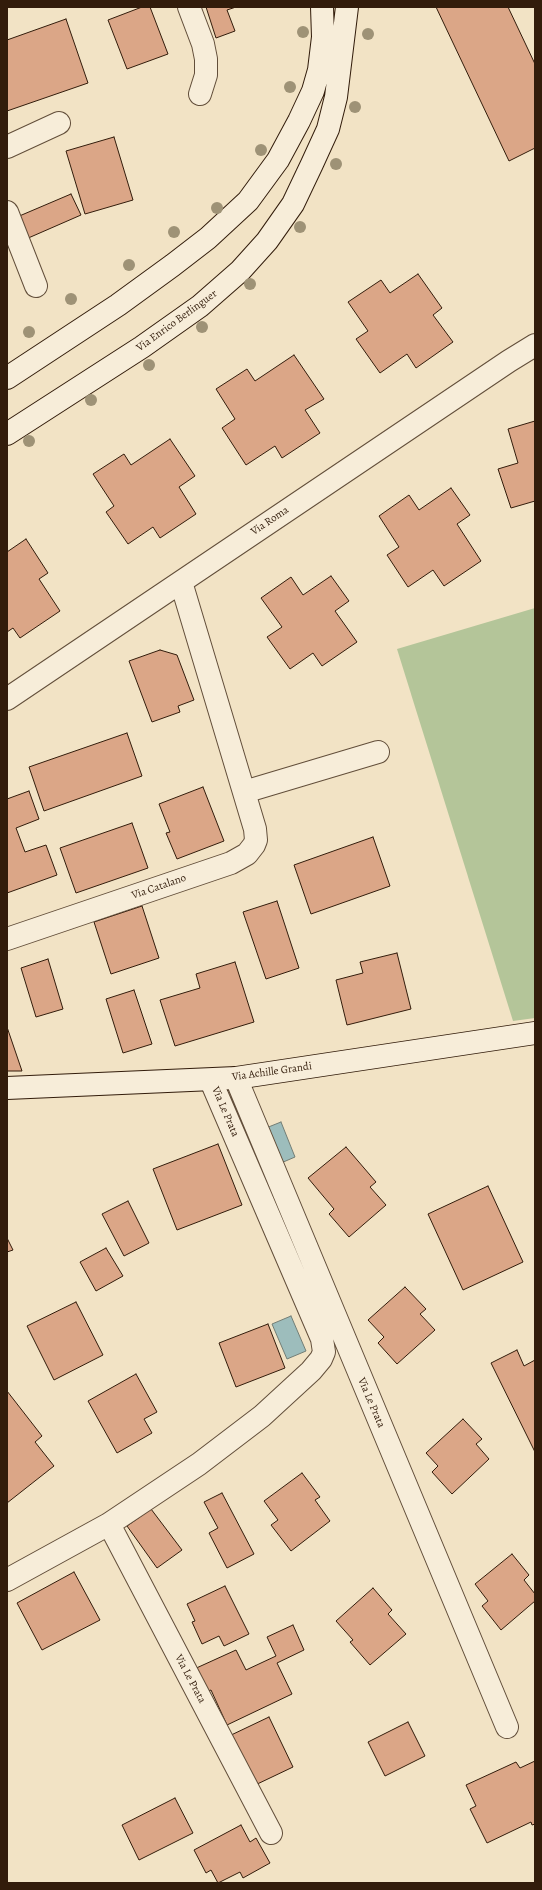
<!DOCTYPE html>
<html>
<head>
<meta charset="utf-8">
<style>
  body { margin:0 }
  #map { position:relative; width:542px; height:1890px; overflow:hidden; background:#f2e3c5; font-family:Alegreya,serif }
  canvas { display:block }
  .frame { position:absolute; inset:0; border:8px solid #321c0b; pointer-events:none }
</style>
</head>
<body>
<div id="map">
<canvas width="542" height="1890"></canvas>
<div class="frame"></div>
</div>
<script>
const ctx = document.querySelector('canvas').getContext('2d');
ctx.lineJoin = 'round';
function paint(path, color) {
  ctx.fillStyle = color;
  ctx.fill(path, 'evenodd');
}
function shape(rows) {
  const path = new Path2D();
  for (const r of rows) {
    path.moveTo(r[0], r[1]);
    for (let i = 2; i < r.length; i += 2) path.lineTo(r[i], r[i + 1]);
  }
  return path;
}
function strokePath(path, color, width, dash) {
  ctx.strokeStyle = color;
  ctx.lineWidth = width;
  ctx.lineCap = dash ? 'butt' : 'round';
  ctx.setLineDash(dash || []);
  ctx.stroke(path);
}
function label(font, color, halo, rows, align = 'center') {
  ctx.font = font + ' Alegreya,serif';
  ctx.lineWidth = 3;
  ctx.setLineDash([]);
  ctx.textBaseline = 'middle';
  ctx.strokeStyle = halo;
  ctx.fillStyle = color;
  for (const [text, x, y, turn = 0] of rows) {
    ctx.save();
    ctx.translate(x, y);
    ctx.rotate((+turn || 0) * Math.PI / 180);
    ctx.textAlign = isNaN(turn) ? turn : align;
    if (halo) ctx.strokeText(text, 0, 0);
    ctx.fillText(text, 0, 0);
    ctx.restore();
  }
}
paint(shape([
  [535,608,535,1018,513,1021,397,649]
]), '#b4c599');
const water = shape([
  [281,1122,295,1157,281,1163,266,1128,281,1122],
  [291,1316,306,1351,287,1359,272,1324,291,1316]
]);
paint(water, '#9dbdbc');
strokePath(water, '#727d75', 1);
const building = shape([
  [142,7,150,7,168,54,127,69,108,20,142,7],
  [206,7,236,7,227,10,235,31,216,38,206,7],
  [436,7,508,7,535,64,535,148,509,161,436,7],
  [66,19,88,83,7,111,7,40,66,19],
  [114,137,133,200,85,214,66,151,114,137],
  [71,194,81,215,26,239,17,217,71,194],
  [418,274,442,308,433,315,453,342,416,368,407,354,380,373,356,339,368,331,348,302,381,280,390,293,418,274],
  [294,355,324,399,305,410,320,433,282,458,275,446,246,465,222,428,235,419,216,389,247,369,255,381,294,355],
  [535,421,535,501,511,508,498,469,518,463,508,429,535,421],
  [170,439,195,476,179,487,196,514,160,538,153,527,128,544,106,512,114,506,93,474,124,454,131,465,170,439],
  [451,488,470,515,457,524,481,561,444,586,433,570,408,587,387,555,399,547,379,516,409,495,419,510,451,488],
  [26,539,48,573,39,579,60,611,20,638,13,628,7,632,7,552,26,539],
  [331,576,349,601,335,611,357,642,322,666,313,653,290,669,267,637,282,627,261,598,291,577,303,595,331,576],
  [160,650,177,655,194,700,178,706,180,712,152,722,129,661,160,650],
  [127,733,142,776,44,811,29,767,127,733],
  [203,787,224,841,177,859,166,833,170,832,159,804,203,787],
  [29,791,39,819,16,828,25,852,46,845,57,875,7,893,7,799,29,791],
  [132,823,148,868,76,893,60,848,132,823],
  [373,837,390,886,311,914,294,865,373,837],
  [277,901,299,968,266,979,243,912,277,901],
  [142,906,159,958,111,974,94,922,142,906],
  [397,953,411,1009,347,1025,336,980,363,973,360,962,397,953],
  [48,959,63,1009,36,1017,21,968,48,959],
  [235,962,254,1022,175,1046,160,1000,200,988,196,974,235,962],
  [134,990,152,1044,123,1053,106,999,134,990],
  [7,1027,22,1071,7,1071,7,1027],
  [218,1144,242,1205,177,1230,153,1169,218,1144],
  [346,1147,376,1182,370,1187,386,1205,349,1237,329,1214,334,1209,308,1178,346,1147],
  [488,1186,523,1262,463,1290,428,1214,488,1186],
  [128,1201,149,1243,124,1256,102,1214,128,1201],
  [7,1238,13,1250,7,1252,7,1238],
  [106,1248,123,1276,96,1291,80,1262,106,1248],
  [405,1287,426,1309,420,1314,435,1330,397,1364,378,1343,384,1337,368,1320,405,1287],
  [76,1302,103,1355,54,1380,27,1326,76,1302],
  [268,1324,285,1368,236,1387,219,1343,268,1324],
  [517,1350,524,1366,535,1360,535,1452,491,1363,517,1350],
  [136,1374,157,1412,144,1419,152,1433,117,1453,88,1401,136,1374],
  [7,1391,42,1436,35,1442,54,1466,7,1503,7,1391],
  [463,1419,482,1439,476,1444,489,1459,452,1494,432,1472,438,1466,426,1453,463,1419],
  [302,1473,320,1497,315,1500,330,1521,291,1551,271,1525,278,1520,264,1501,302,1473],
  [222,1493,254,1554,227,1568,209,1533,218,1528,204,1502,222,1493],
  [151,1509,182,1550,157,1568,127,1526,151,1509],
  [512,1554,529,1575,524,1580,535,1594,535,1601,501,1630,482,1606,488,1601,475,1584,512,1554],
  [74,1572,100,1620,42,1650,17,1603,74,1572],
  [225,1586,249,1634,224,1646,219,1636,202,1644,192,1622,195,1621,187,1604,225,1586],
  [373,1588,392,1610,388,1614,406,1634,370,1665,350,1642,353,1640,336,1621,373,1588],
  [293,1625,304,1650,277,1663,292,1694,227,1725,211,1690,203,1693,192,1670,236,1650,246,1670,276,1656,267,1637,293,1625],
  [269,1717,293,1767,251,1787,227,1737,269,1717],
  [408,1722,425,1756,385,1776,368,1742,408,1722],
  [535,1761,535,1824,532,1825,531,1822,487,1843,470,1809,476,1806,466,1785,516,1762,520,1768,535,1761],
  [175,1798,193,1833,139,1860,122,1825,175,1798],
  [241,1825,250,1842,256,1838,270,1863,243,1878,240,1872,218,1883,211,1870,206,1873,194,1850,241,1825]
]);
paint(building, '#dba687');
strokePath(building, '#321c0b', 1);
const street = shape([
  [189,7,203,44,206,59,206,75,200,94],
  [7,147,59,123],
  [7,212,36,286],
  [7,699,509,361,535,345],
  [244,792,378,752],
  [7,939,231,863,247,854,254,845,256,840,255,829,181,582],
  [236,1078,507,1727],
  [109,1524,271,1833],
  [7,1580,109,1524,199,1464,262,1416,311,1371,321,1359,324,1352,322,1339,211,1081]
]);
const secondary = shape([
  [7,378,118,305,173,265,208,238,248,201,278,160,299,121,313,91,319,70,323,37,322,7],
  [7,434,142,347,200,306,240,271,267,241,293,204,312,164,328,129,336,97,347,7],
  [7,1088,236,1078,535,1033]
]);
strokePath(street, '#624e3a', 24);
strokePath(secondary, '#321c0b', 24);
strokePath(street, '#f7edd9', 22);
strokePath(secondary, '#f7edd9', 22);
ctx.fillStyle = '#9e9276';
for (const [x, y] of [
  [303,32],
  [368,34],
  [290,87],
  [355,107],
  [261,150],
  [336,164],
  [217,208],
  [300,227],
  [174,232],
  [129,265],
  [250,284],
  [71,299],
  [202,327],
  [29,332],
  [149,365],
  [91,400],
  [29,441]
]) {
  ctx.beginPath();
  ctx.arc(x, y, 6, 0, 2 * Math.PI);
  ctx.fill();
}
label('11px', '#321c0b', '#f7edd9', [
  ["Via Enrico Berlinguer",177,321,-36],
  ["Via Roma",270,521,-34],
  ["Via Catalano",159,887,-19],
  ["Via Achille Grandi",272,1072,-8],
  ["Via Le Prata",225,1112,67],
  ["Via Le Prata",371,1403,67],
  ["Via Le Prata",190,1679,62]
]);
</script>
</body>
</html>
